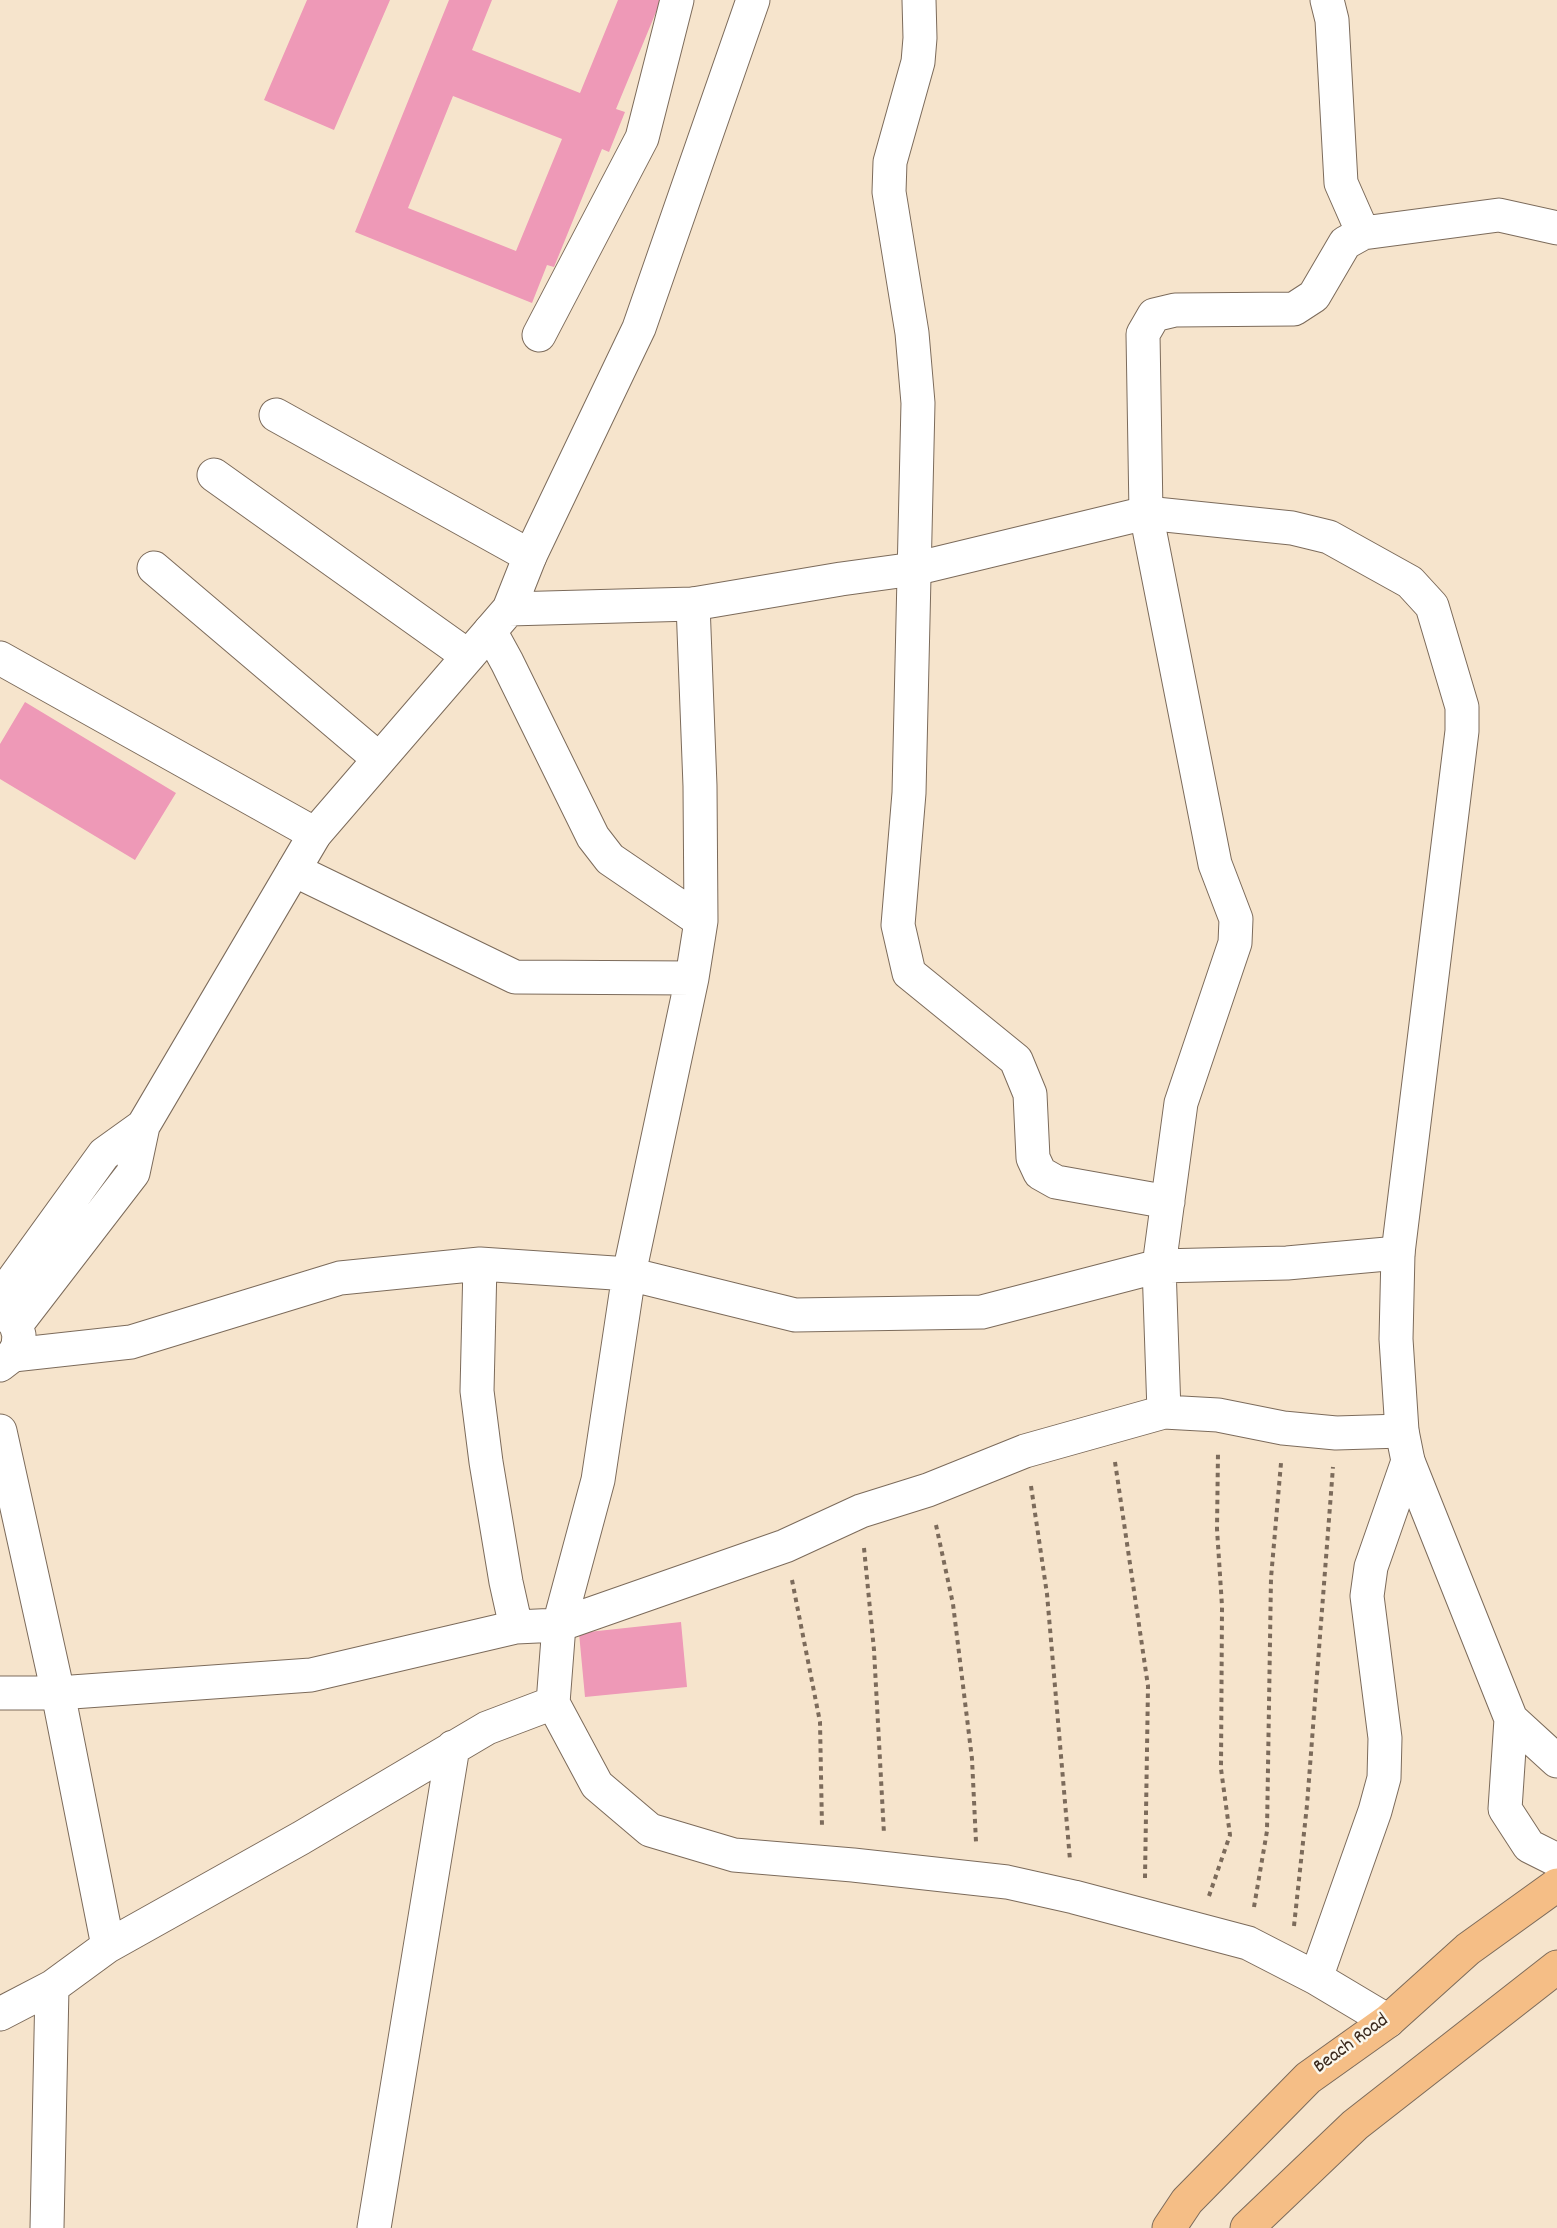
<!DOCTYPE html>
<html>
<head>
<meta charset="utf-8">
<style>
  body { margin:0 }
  canvas { display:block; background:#f6e4cc }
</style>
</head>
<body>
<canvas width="1557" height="2228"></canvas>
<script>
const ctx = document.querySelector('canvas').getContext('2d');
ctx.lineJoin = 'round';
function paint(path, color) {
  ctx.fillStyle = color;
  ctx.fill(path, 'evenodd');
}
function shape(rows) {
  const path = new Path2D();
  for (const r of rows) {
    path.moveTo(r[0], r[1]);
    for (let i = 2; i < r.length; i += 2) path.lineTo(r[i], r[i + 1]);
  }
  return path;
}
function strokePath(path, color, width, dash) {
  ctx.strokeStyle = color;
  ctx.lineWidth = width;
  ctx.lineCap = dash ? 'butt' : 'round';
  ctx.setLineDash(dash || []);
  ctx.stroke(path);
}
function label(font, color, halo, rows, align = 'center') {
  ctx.font = font + ' Dekko,sans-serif';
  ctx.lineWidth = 5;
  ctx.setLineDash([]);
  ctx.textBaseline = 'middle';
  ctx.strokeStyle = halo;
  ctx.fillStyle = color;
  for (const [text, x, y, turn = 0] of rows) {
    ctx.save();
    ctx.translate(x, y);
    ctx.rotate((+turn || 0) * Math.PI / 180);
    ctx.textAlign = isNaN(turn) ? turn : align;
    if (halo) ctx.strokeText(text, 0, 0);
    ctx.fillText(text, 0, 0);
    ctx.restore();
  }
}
paint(shape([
  [307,0,390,0,334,130,264,100],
  [449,0,492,0,472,50,580,93,618,0,661,0,616,109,625,112,609,152,602,149,554,267,547,265,532,303,355,232],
  [453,96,562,139,516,251,408,208],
  [25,702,176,793,135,860,0,779,0,744],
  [681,1622,687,1687,585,1697,579,1633]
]), '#ee99b7');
const minor = shape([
  [919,0,920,38,918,62,890,162,889,192,912,333,918,403,909,793,898,925,909,973,1016,1060,1030,1094,1033,1158,1040,1173,1056,1182,1168,1202],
  [1327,0,1332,20,1341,183,1363,233],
  [539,335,642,138,677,0],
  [276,415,530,556],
  [214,475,468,656],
  [154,568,379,759],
  [490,631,507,662,593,837,610,859,701,921],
  [0,658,315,834],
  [294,870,515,977,692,978],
  [480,1264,477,1391,486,1462,506,1582,516,1627],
  [13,1355,131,1342,340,1278,480,1264,629,1274,795,1315,982,1312,1159,1266,1287,1263,1398,1253],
  [1164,1412,1159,1266,1181,1103,1235,943,1236,919,1215,864,1146,513,1143,334,1154,315,1175,310,1294,309,1314,296,1345,243,1363,233,1499,215,1557,228],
  [0,1431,58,1693,0,1693],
  [553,1703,559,1625,785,1546,861,1511,928,1490,1025,1451,1164,1412,1218,1415,1283,1428,1336,1433,1402,1431],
  [108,1946,58,1693,311,1675,516,1627,559,1625,598,1480,629,1274,692,978,701,921,700,786,693,604],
  [1316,1978,1375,1811,1384,1778,1385,1738,1367,1596,1371,1567,1408,1461],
  [0,2014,52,1987],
  [47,2228,52,1987,108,1946,301,1838,487,1728,553,1703,597,1785,650,1830,734,1855,853,1865,1007,1882,1074,1897,1248,1943,1316,1978,1388,2021],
  [374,2228,453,1747]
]);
const tertiary = shape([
  [509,609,693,604,841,579,914,569,1146,513,1292,528,1329,537,1410,582,1432,606,1462,707,1462,731,1398,1253,1396,1339,1402,1431,1408,1461,1511,1719,1505,1809,1529,1846,1557,1860],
  [0,1298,104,1154,143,1126],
  [16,1325,133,1173,143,1126,315,834,509,609,530,556,639,328,753,0],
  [0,1365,13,1355,18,1346,19,1335,16,1325,10,1317,2,1311],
  [1511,1719,1557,1761]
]);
const primary = shape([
  [1169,2228,1187,2201,1308,2078,1388,2021,1468,1949,1557,1885],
  [1247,2228,1355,2125,1557,1967]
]);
strokePath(minor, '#7c6b5b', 35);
strokePath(tertiary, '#7c6b5b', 35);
strokePath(primary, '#7c6b5b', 35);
strokePath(shape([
  [1115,1462,1148,1686,1145,1878],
  [1031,1486,1047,1594,1070,1860],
  [936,1525,953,1604,972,1759,976,1842],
  [864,1548,874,1650,884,1834],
  [792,1580,820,1722,822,1827],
  [1209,1896,1230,1835,1221,1769,1222,1606,1217,1529,1218,1452],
  [1254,1907,1267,1831,1271,1578,1281,1463],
  [1294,1926,1307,1805,1333,1467]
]), '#7c6b5b', 4, [4.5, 4.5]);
strokePath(minor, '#fff', 33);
strokePath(tertiary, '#fff', 33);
strokePath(primary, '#f5be86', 33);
label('20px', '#3b2a1e', '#fbf7ec', [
  ["Beach Road",1352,2045,-36]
]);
</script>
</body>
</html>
